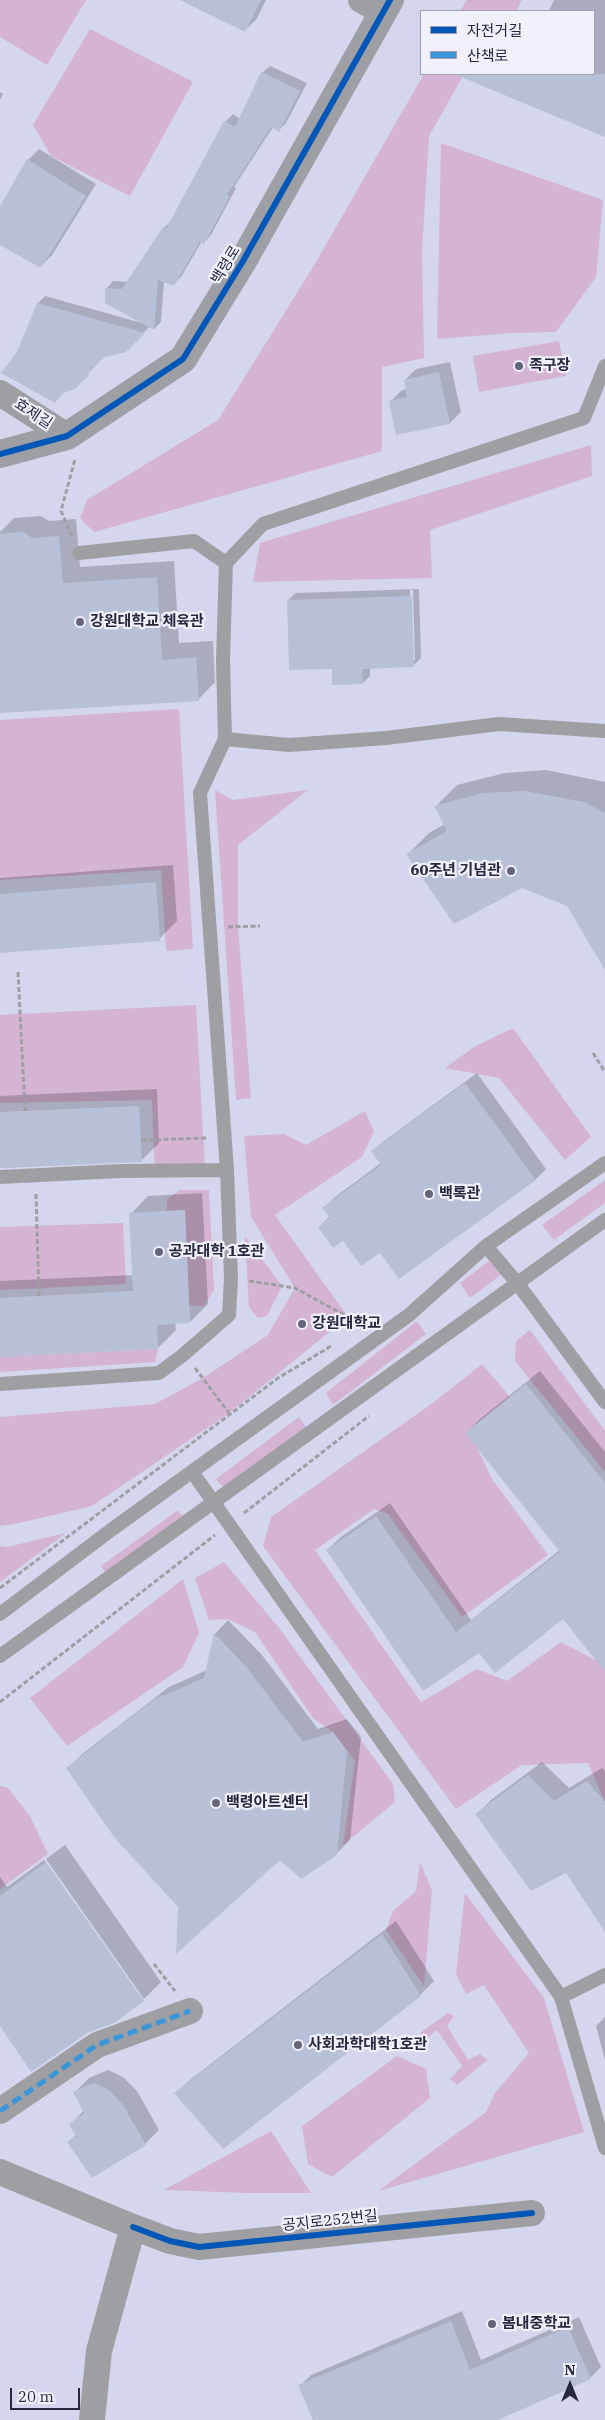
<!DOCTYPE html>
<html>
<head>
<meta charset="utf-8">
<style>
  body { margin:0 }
  #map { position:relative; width:605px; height:2420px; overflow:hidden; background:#d4d6ee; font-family:"IBM Plex Serif","Noto Sans KR",serif }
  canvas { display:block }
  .legend { position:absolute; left:420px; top:10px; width:175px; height:65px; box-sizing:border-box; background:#f0f1fd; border:1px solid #a0a1b0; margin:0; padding:6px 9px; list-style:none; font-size:15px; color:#27283d }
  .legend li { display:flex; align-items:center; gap:10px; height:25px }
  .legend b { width:25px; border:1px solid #a0a1b0 }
  .north { position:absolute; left:545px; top:2360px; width:50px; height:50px; -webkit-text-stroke:4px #f0f1fd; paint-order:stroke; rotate:0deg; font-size:14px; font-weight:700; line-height:20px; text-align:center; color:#27283d }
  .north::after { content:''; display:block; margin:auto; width:18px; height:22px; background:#27283d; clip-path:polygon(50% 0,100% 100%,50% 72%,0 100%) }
  .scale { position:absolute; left:10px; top:2388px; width:70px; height:22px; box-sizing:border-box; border:2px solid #27283d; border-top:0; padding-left:6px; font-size:15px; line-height:18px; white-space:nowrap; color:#27283d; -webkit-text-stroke:4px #f0f1fd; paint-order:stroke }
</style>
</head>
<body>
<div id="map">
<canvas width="605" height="2420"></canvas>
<ul class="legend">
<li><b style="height:6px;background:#0057b8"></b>자전거길</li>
<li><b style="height:6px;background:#3b96d9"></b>산책로</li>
</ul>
<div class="north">N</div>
<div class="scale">20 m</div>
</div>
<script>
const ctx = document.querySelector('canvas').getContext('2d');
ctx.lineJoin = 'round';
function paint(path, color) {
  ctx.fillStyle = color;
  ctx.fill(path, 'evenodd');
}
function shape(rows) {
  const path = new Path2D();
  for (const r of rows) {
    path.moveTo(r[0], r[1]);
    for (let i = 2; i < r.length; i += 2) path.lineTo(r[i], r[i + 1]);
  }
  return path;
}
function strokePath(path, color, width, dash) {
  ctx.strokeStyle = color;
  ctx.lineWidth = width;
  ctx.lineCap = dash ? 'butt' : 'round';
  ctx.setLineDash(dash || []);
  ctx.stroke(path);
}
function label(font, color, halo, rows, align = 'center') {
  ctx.font = font + ' "IBM Plex Serif","Noto Sans KR",serif';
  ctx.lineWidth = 4.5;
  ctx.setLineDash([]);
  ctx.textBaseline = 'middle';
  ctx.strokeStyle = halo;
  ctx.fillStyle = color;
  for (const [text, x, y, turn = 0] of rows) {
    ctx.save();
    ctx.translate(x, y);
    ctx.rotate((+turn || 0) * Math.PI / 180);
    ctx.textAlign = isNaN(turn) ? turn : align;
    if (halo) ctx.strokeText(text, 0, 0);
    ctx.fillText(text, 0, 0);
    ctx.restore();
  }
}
paint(shape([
  [0,0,86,0,47,65,0,37],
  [467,0,522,0,516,11,460,11],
  [90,29,193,82,130,196,51,156,33,125],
  [424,74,464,74,429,136,422,251,424,358,382,367,382,451,94,532,80,518,87,500,218,420,313,267],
  [441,143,603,200,596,277,556,332,511,333,437,339],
  [559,341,566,376,479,392,473,356],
  [591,445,592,476,430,530,432,578,253,582,260,543],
  [179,709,193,949,166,951,161,870,0,880,0,720],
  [215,790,233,800,308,790,238,845,238,926,251,1098,236,1100],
  [196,1005,205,1170,155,1172,152,1100,0,1103,0,1015],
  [513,1028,591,1137,565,1160,499,1078,445,1068,474,1047],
  [365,1111,374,1131,362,1157,275,1215,348,1317,229,1413,92,1506,15,1524,0,1526,0,1417,155,1404,203,1378,268,1335,295,1288,251,1217,244,1136,284,1134,306,1145],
  [605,1180,605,1203,554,1240,542,1225],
  [180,1190,209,1190,214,1290,204,1306,189,1305,185,1210,167,1211,167,1199],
  [123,1223,126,1284,0,1290,0,1227],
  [245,1236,282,1286,267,1316,258,1318,249,1307],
  [489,1261,502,1274,470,1298,460,1283],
  [417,1321,426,1334,333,1405,326,1393],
  [530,1330,605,1431,605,1472,515,1361,516,1341],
  [158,1349,155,1362,0,1372,0,1357],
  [482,1364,511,1398,472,1437,492,1479,548,1555,462,1617,388,1514,374,1509,315,1550,421,1702,477,1669,507,1681,561,1642,595,1660,605,1653,605,1802,588,1763,522,1765,456,1809,263,1546,271,1517,434,1402],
  [299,1417,306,1427,224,1488,216,1479],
  [178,1510,187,1523,110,1579,101,1566],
  [66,1533,0,1582,0,1546,7,1547],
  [224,1562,280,1629,393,1784,395,1802,343,1845,355,1761,333,1732,313,1718,255,1632,228,1619,209,1620,195,1578],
  [183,1579,199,1633,183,1667,67,1746,30,1698],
  [0,1786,8,1788,30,1816,48,1854,0,1889],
  [420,1862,432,1890,424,1986,386,1930,393,1911,416,1891],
  [465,1893,544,1998,584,2132,378,2191,486,2112,495,2093,529,2053,484,1985,466,1994,456,1974],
  [448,2013,454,2016,447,2026,468,2060,480,2054,487,2060,457,2085,450,2079,462,2066,437,2030,425,2040,420,2033],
  [397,2056,426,2069,430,2098,332,2177,308,2164,302,2126],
  [271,2131,311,2193,248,2193,164,2190]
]), '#d4b3d3');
paint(shape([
  [192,0,266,0,256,20,245,30],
  [554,0,605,0,605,135,486,86,491,74,594,74,594,11,549,11],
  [270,66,307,83,286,123,279,130,273,127,234,187,236,188,211,235,204,242,202,241,181,277,174,284,164,281,161,322,154,329,150,326,126,351,105,356,74,388,65,391,55,402,19,353,38,303,45,296,142,323,106,289,113,281,128,282,164,228,172,220,225,122,233,114,240,119,262,73],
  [0,92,3,94,0,100],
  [39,149,96,184,52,255,41,266,0,243,0,209,28,160],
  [450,362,461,412,450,423,390,402,401,391,407,389,405,380,416,369],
  [41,516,49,521,76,519,80,567,174,561,179,643,213,641,215,682,198,700,0,712,0,532,14,518],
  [419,589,421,658,413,666,370,667,370,676,363,683,333,668,288,600,296,593],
  [410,590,413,590,415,660,412,660],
  [546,770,605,782,605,968,568,905,522,887,408,854,429,833,445,824,436,806,457,785,505,773],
  [173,865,177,921,159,939,0,951,0,878],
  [477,1073,546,1169,535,1180,380,1251,343,1239,319,1227,330,1216,324,1208,335,1197,381,1163,373,1151,384,1141],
  [157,1089,159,1143,141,1161,0,1168,0,1096],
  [202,1193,208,1304,190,1322,175,1323,176,1330,158,1348,0,1356,0,1281,134,1275,131,1214,148,1196],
  [540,1371,605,1452,605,1651,563,1618,479,1651,327,1550,341,1537,390,1503,471,1620,560,1550,466,1433,480,1419],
  [228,1620,262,1655,318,1729,347,1719,361,1737,350,1840,336,1854,280,1859,179,1906,67,1769,81,1755,169,1687,207,1670,215,1634],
  [542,1762,569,1788,602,1768,605,1771,605,1930,566,1872,477,1814,491,1800],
  [65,1845,161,1982,143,2000,0,2024,0,1877,7,1887,44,1860,141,1999,144,1999,46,1859],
  [396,1921,434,1981,420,1995,223,2148,176,2093,190,2080],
  [605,2017,605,2060,596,2026],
  [108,2070,123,2077,137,2091,159,2130,145,2144,92,2176,68,2142,77,2134,71,2124,84,2110,75,2092,89,2078],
  [462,2311,481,2360,579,2317,601,2367,590,2378,494,2420,314,2420,300,2386,311,2375]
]), '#0003');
paint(shape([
  [180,0,261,0,245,32],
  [261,72,300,91,279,132,271,127,227,195,230,196,204,244,200,241,174,286,158,280,154,330,105,303,105,288,122,289,163,227,166,229,224,121,235,127],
  [454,74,605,74,605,137],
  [27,159,86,196,41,268,0,245,0,206],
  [37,303,145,333,126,352,105,357,90,370,88,376,75,389,63,393,55,403,1,373,17,352],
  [439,372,450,424,396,435,389,401,407,397,404,380],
  [23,532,32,538,59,536,63,583,157,577,162,660,196,657,199,701,0,713,0,534],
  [412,596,414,667,362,669,363,684,332,685,332,669,289,670,287,600],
  [524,791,584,802,605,813,605,970,567,906,522,888,454,924,406,854,447,831,434,806,483,793],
  [156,882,160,941,0,953,0,894],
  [465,1083,536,1180,399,1279,380,1253,361,1266,343,1241,333,1248,318,1227,330,1218,322,1208,381,1165,371,1151],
  [139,1106,142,1162,0,1168,0,1112],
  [185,1210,190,1323,157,1325,158,1349,0,1357,0,1298,133,1291,129,1213],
  [526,1384,605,1483,605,1672,563,1619,495,1673,479,1653,423,1691,326,1550,376,1516,456,1632,560,1552,465,1433],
  [214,1633,248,1669,303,1742,333,1732,347,1751,337,1855,301,1879,280,1860,176,1954,178,1907,114,1837,66,1768,153,1700,204,1678],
  [528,1775,554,1801,587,1781,605,1802,605,1932,566,1873,531,1891,475,1814],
  [46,1862,144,2001,114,2023,89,2032,31,2072,0,2026,0,1896],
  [382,1934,421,1996,223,2149,174,2093],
  [94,2083,109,2090,123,2105,146,2145,92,2178,67,2142,76,2136,69,2124,84,2113,73,2092],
  [451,2321,470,2370,568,2327,591,2379,498,2420,313,2420,298,2385]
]), '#b8c0d8');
strokePath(shape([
  [72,536,61,511,75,459],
  [228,927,260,926],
  [18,972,25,1111],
  [593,1053,605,1072],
  [141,1140,208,1138],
  [36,1194,39,1296],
  [249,1281,295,1288,348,1317],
  [195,1368,229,1413],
  [244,1513,369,1416],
  [0,1588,278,1378,333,1345],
  [0,1702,215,1535],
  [154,1964,175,1991]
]), '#9e9ea4', 3, [5, 2.5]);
strokePath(shape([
  [79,553,194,541,226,563],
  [225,739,289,745,386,738,499,724,605,731],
  [0,1177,120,1171,227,1170],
  [486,1246,518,1284,605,1402],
  [0,1384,159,1373,183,1355,229,1315,231,1279,227,1170,200,793,225,739,223,660,226,563,263,524,584,418,605,366],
  [193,1473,561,1997,605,2148],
  [0,1614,111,1530,409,1315,486,1246,605,1163],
  [0,1656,605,1220],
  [561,1997,605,1975]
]), '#9f9fa3', 14);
strokePath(shape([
  [361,0,382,12],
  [0,393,67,436],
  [0,2111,97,2045,190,2011],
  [0,2172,133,2227,99,2351,92,2420],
  [133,2227,170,2241,199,2247,532,2213]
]), '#9f9fa3', 26);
strokePath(shape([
  [0,454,67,436,183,359,243,261,390,0]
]), '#9e9fa5', 28);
strokePath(shape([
  [0,2111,97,2045,190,2011]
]), '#3b96d9', 5, [10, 5]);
strokePath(shape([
  [0,454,67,436,183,359,243,261,390,0],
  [133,2227,170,2241,199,2247,532,2213]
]), '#0057b8', 6);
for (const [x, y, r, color] of [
  [519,366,5,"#64657b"],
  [80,622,5,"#64657b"],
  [511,871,5,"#64657b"],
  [429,1194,5,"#64657b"],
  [159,1252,5,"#64657b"],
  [302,1324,5,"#64657b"],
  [216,1803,5,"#64657b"],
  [298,2045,5,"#64657b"],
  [492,2324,5,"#64657b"]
]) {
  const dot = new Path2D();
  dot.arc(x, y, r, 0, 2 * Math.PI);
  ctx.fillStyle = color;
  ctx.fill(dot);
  strokePath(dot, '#f0f1fd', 2);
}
label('15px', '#27283d', '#f0f1fd', [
  ["백령로",226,265,-59],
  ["효제길",33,414,33],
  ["공지로252번길",330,2221,-6]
]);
label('bold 15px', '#27283d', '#f0f1fd', [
  ["족구장",529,366],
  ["강원대학교 체육관",90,622],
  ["60주년 기념관",501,871,"right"],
  ["백록관",439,1194],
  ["공과대학 1호관",169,1252],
  ["강원대학교",312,1324],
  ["백령아트센터",226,1803],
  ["사회과학대학1호관",308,2045],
  ["봄내중학교",502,2324]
], 'left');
</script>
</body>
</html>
